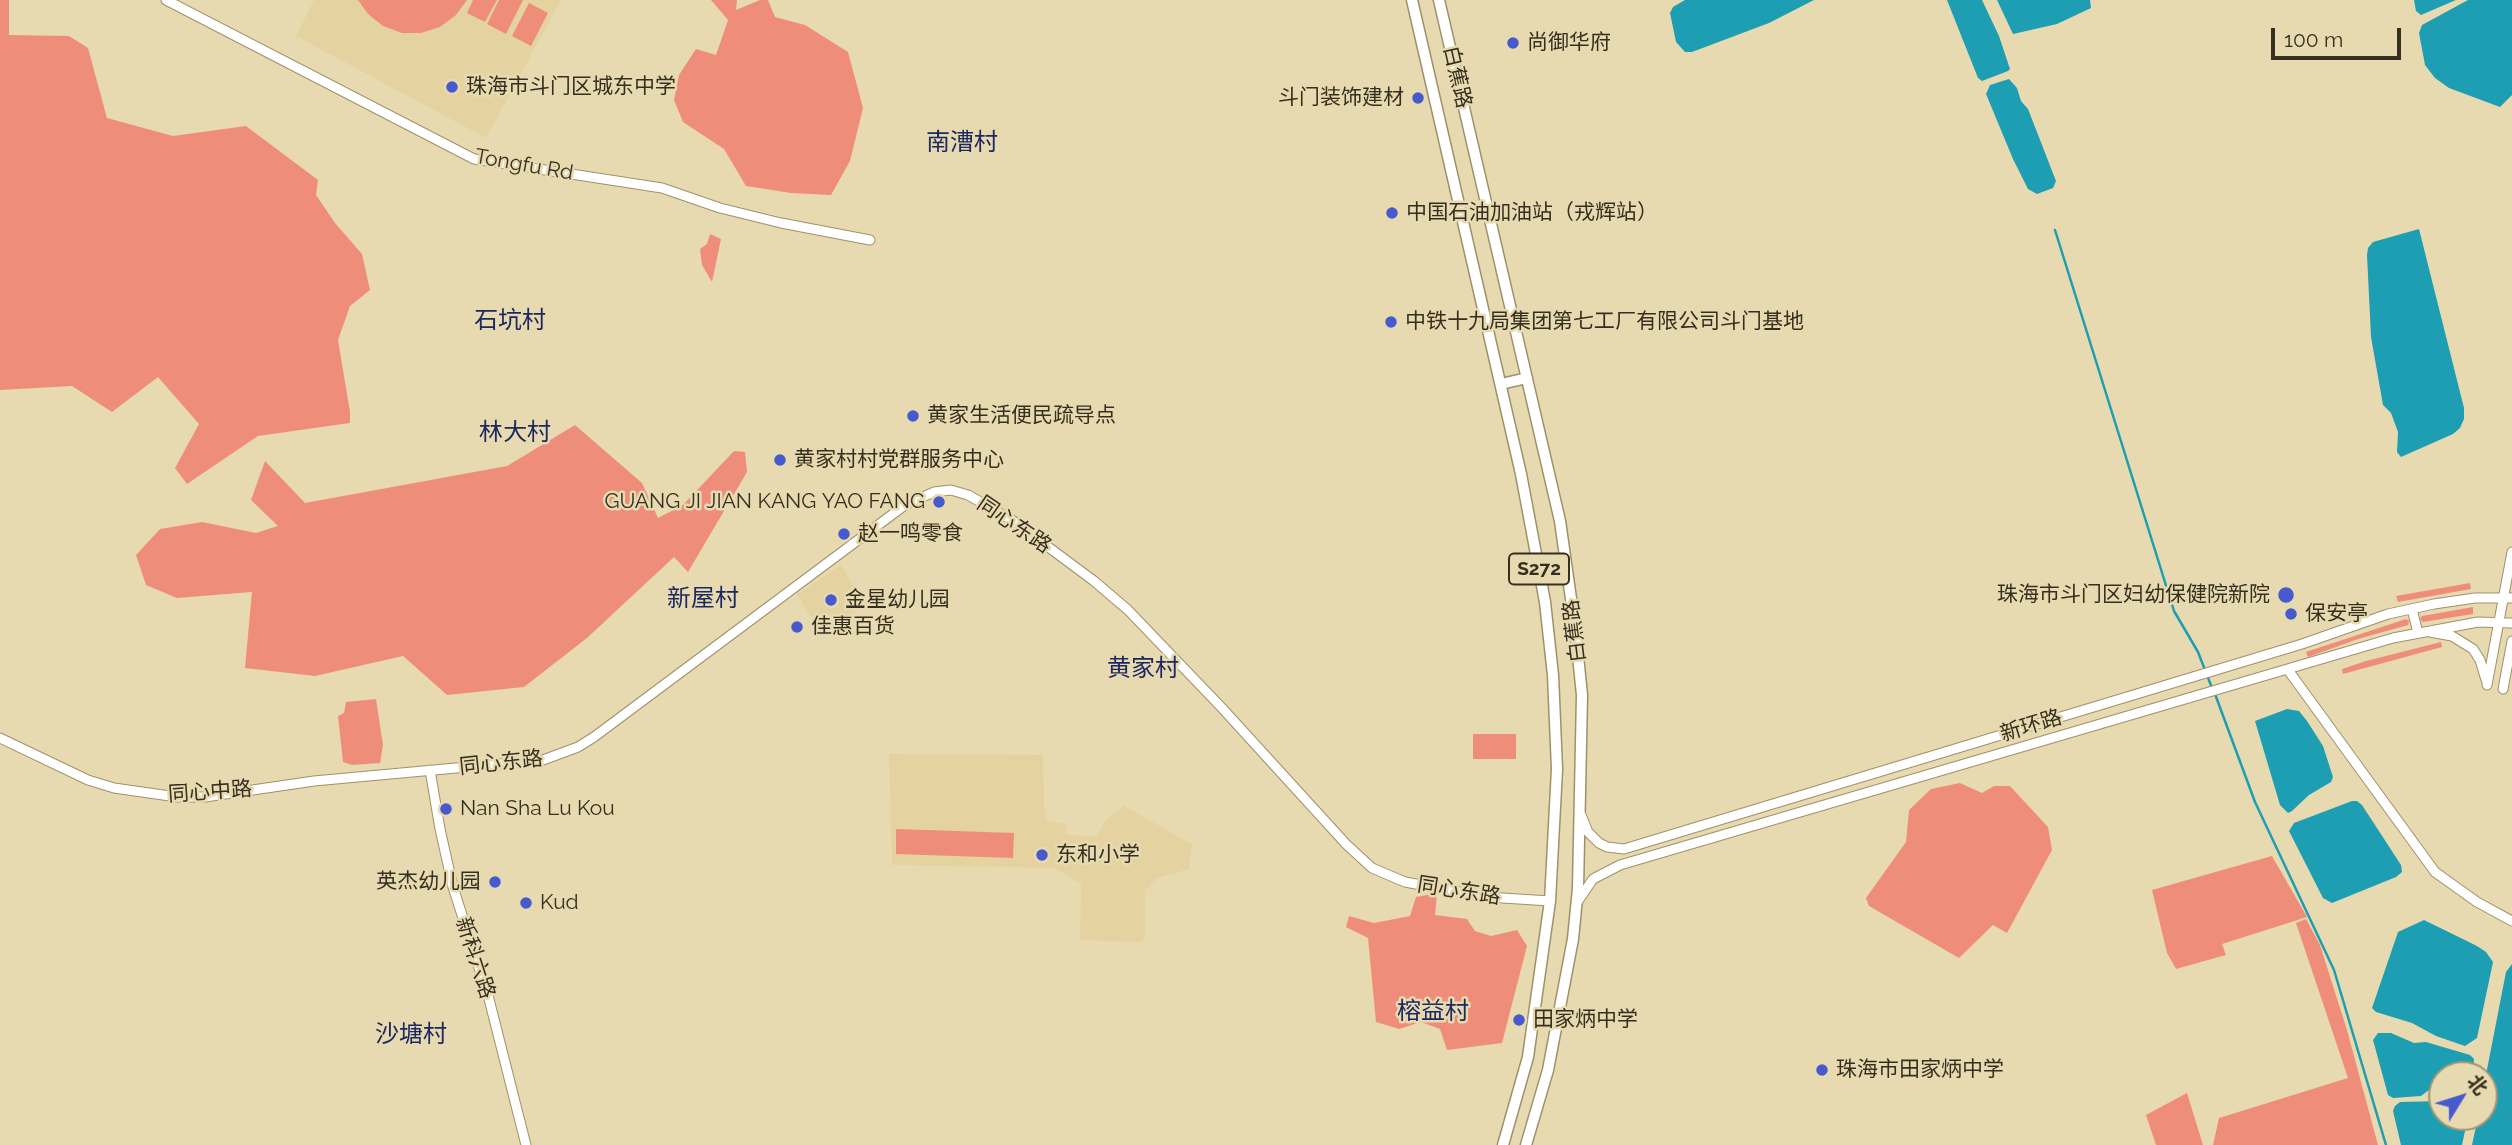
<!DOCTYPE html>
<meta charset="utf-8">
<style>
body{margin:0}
#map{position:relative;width:2512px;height:1145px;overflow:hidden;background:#e8dab0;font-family:Raleway,"Noto Sans SC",sans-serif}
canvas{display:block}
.north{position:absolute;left:2428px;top:1061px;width:70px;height:70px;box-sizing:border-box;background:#e8dab0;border:2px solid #a09676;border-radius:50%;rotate:52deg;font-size:19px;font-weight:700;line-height:28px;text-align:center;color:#352f1f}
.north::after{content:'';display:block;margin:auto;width:24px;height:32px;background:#465ace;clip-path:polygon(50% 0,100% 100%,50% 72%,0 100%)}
.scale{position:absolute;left:2271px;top:28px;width:130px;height:32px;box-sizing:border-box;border:4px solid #352f1f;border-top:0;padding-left:9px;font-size:21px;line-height:24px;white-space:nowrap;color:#352f1f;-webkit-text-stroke:5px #e8dab0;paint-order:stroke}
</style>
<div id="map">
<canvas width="2512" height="1145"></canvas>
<div class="north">北</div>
<div class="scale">100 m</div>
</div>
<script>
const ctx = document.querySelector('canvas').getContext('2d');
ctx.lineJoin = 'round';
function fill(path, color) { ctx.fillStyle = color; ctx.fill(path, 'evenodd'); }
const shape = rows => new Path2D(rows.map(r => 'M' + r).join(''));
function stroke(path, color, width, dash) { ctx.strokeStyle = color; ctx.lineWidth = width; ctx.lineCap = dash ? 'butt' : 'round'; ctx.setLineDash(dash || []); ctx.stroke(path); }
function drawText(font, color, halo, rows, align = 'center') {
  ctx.font = font + ' Raleway,"Noto Sans SC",sans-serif'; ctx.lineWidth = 5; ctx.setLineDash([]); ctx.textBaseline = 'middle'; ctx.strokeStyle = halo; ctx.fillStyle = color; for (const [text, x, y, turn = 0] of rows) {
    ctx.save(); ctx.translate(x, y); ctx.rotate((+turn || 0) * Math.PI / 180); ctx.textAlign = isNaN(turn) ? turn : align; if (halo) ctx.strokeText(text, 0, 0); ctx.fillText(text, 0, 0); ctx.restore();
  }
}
const built = shape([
 [314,0,561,0,486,138,296,36],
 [841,565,865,607,820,632,797,594],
 [889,754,1043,755,1044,805,1047,820,1066,824,1067,835,1096,836,1106,820,1124,806,1192,844,1189,869,1157,878,1145,891,1145,938,1140,942,1080,940,1081,884,1054,868,892,865]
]);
const green = shape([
 [0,0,9,0,9,35,69,36,88,48,107,118,173,136,246,126,318,180,316,195,335,223,362,254,370,290,350,306,338,340,350,412,350,423,258,436,187,484,175,468,199,424,158,377,112,412,72,386,0,390],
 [358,0,467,0,456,15,440,27,421,33,402,33,383,26,368,14],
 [473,0,497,0,485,22,467,13],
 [499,0,523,0,506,34,487,24],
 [711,0,737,0,736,10,760,0,768,0,775,17,805,25,848,52,863,108,850,161,831,195,791,193,746,186,724,149,683,122,674,100,679,75,696,49,716,55,728,20],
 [529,3,548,13,531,46,512,36],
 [710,234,721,239,712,282,702,265,700,249,707,244],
 [575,425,642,483,658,518,683,505,734,451,745,452,747,472,688,572,674,557,587,638,524,687,447,695,403,656,315,676,245,668,252,592,177,598,146,585,136,555,160,529,202,522,256,533,278,526,251,500,265,461,305,503,507,466],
 [2470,583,2471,589,2398,602,2396,596],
 [2473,607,2473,614,2423,622,2420,619,2422,616],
 [2406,619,2409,621,2408,625,2358,639,2308,657,2306,652],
 [2441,642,2442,647,2343,674,2342,669,2366,661],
 [376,699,383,745,380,763,352,765,343,762,338,716,344,713,346,702],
 [1473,734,1516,734,1516,759,1473,759],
 [1960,783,1982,793,1994,786,2010,786,2048,827,2052,850,2007,933,1993,925,1959,958,1869,906,1866,898,1906,842,1909,810,1931,789],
 [896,829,1014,833,1013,858,896,854],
 [2272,856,2307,917,2222,944,2226,955,2176,969,2167,953,2152,890],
 [1437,893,1435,915,1467,919,1475,931,1491,936,1517,930,1527,946,1502,1043,1447,1050,1440,1029,1421,1022,1399,1029,1376,1022,1368,938,1346,927,1349,916,1374,923,1410,916,1416,897],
 [2306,919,2320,945,2347,1030,2378,1145,2213,1145,2219,1118,2348,1078,2296,923],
 [2187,1093,2203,1145,2156,1145,2146,1115]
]);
const water = shape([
 [1685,0,1814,0,1769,23,1692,52,1685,52,1676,42,1670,13,1673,7],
 [1947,0,1982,0,1999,36,2010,69,2008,71,1982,81,1978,78],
 [1997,0,2090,0,2091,8,2057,24,2013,34],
 [2414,0,2456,0,2421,15,2416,11],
 [2468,0,2512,0,2512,95,2500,107,2449,88,2435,78,2425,65,2419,33,2422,25],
 [2009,79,2017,88,2021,101,2028,109,2056,181,2053,188,2037,194,2028,189,2013,159,1986,94,1990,85],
 [2419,229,2464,408,2464,419,2460,428,2453,434,2401,457,2397,452,2398,432,2391,413,2383,405,2371,337,2367,255,2368,248,2373,242],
 [2287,709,2299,711,2307,721,2323,746,2333,777,2331,782,2309,795,2292,811,2288,813,2280,805,2255,721],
 [2352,801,2357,801,2362,805,2401,865,2402,872,2396,877,2332,903,2323,898,2289,831,2294,823],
 [2424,920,2477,946,2486,952,2493,962,2477,1038,2465,1046,2436,1036,2412,1023,2376,1012,2372,1008,2398,932],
 [2512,964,2512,1145,2472,1145,2478,1117,2484,1117,2484,1085,2506,972],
 [2378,1033,2391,1033,2414,1043,2426,1042,2470,1055,2474,1059,2473,1075,2442,1075,2442,1088,2433,1087,2421,1096,2393,1098,2388,1095,2373,1040],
 [2442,1101,2442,1117,2468,1117,2462,1145,2401,1145,2393,1111,2395,1106,2400,1102]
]);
const stream = shape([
 [2055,230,2174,611,2198,652,2212,688],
 [2215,694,2255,802,2334,970,2386,1145]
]);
const tertiary = shape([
 [166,0,474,159,662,188,720,208,781,223,870,240],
 [2412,609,2418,633],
 [2430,632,2452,636,2473,649,2480,660,2486,680],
 [2288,670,2435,872,2477,902,2512,921],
 [2487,685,2512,552],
 [2503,689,2512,641],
 [0,738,88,780,114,788,177,797,205,797,314,781,543,760,578,747,594,737,905,505,934,492,951,490,968,495,1012,520,1094,581,1128,610,1222,708,1346,844,1372,868,1405,882,1487,897,1550,901],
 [430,770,440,829,453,887,489,999,526,1145],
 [1581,815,1588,832,1599,843,1607,847,1624,849,2302,644,2388,614,2434,604,2475,598,2512,598],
 [1578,901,1593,879,1620,865,2393,638,2478,622,2512,623]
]);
const primary = shape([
 [1412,0,1521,474,1545,602,1553,675,1557,769,1550,901,1528,1057,1503,1145],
 [1439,0,1560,521,1575,627,1582,695,1578,888,1573,939,1548,1070,1526,1145],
 [1501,384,1527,378]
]);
const markers = [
 [1513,43,7,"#465ace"],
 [452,87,7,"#465ace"],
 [1418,98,7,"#465ace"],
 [1392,213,7,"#465ace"],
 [1391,322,7,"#465ace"],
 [913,416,7,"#465ace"],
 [780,460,7,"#465ace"],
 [939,502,7,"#465ace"],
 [844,534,7,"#465ace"],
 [2286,595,9,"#465ace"],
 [831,600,7,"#465ace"],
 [2291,614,7,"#465ace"],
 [797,627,7,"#465ace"],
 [446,809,7,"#465ace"],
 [1042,855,7,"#465ace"],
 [495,882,7,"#465ace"],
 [526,903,7,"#465ace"],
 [1519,1020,7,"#465ace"],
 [1822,1070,7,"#465ace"]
];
const shields = [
 [1539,569,60]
];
const shieldNames = [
 ["S272",1539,569]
];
const poiNames = [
 ["尚御华府",1527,43],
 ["珠海市斗门区城东中学",466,87],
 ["斗门装饰建材",1404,98,"right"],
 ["中国石油加油站（戎辉站）",1406,213],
 ["中铁十九局集团第七工厂有限公司斗门基地",1405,322],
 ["黄家生活便民疏导点",927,416],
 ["黄家村村党群服务中心",794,460],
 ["GUANG JI JIAN KANG YAO FANG",925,502,"right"],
 ["赵一鸣零食",858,534],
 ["珠海市斗门区妇幼保健院新院",2270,595,"right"],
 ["金星幼儿园",845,600],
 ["保安亭",2305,614],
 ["佳惠百货",811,627],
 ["Nan Sha Lu Kou",460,809],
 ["东和小学",1056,855],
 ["英杰幼儿园",481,882,"right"],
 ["Kud",540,903],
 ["田家炳中学",1533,1020],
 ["珠海市田家炳中学",1836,1070]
];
const streetNames = [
 ["白蕉路",1457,77,77],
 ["Tongfu Rd",524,165,10],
 ["同心东路",1014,525,34],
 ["白蕉路",1575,631,-97],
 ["新环路",2031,726,-17],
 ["同心东路",501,763,-6],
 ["同心中路",210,792,-4],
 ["同心东路",1459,891,9],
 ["新科六路",475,958,72]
];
const quarterNames = [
 ["南漕村",962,143],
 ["石坑村",510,321],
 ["林大村",515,433],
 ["新屋村",703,599],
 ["黄家村",1143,669],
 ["榕益村",1433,1012],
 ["沙塘村",411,1035]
];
fill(built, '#e4d3a1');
fill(green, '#ef8d7b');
fill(water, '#1d9eb2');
stroke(stream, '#1d9eb2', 2.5);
stroke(tertiary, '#9e9169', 11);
stroke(primary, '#9e9169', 13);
stroke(tertiary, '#fff', 9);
stroke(primary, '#fff', 10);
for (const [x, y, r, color] of markers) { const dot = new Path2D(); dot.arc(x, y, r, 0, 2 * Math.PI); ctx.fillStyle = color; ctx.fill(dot); stroke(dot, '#e8dab0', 2.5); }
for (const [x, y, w] of shields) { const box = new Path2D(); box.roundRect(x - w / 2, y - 15.5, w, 31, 5); ctx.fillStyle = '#e8dab0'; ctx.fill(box); stroke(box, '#352f1f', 2); }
drawText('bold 19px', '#352f1f', null, shieldNames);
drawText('21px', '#352f1f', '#e8dab0', poiNames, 'left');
drawText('21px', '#352f1f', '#e8dab0', streetNames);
drawText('24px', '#1d2860', '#e8dab0', quarterNames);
</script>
